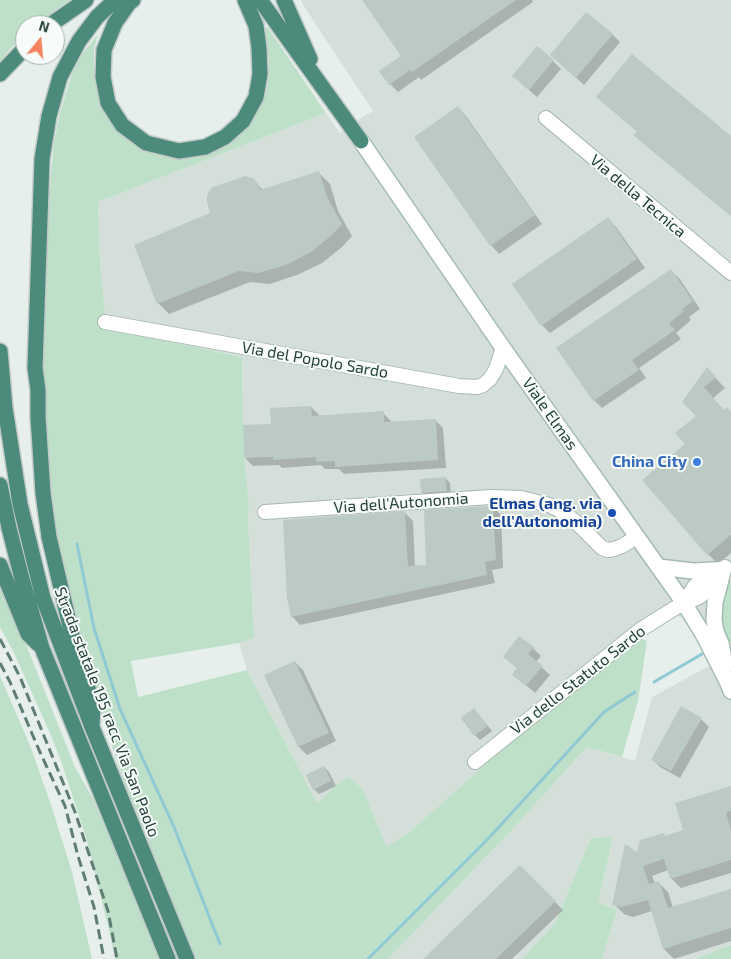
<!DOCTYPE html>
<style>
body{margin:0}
#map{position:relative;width:731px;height:959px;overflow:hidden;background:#e6efeb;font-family:"Exo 2",sans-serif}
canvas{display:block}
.north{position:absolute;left:15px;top:15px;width:50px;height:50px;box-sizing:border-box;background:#f7fbf9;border:1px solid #a3b1ad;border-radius:50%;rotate:17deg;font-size:14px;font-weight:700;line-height:20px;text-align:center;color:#24423a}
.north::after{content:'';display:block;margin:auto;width:18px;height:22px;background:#f4845f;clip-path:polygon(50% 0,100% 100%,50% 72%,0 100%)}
</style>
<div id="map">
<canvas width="731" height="959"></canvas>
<div class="north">N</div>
</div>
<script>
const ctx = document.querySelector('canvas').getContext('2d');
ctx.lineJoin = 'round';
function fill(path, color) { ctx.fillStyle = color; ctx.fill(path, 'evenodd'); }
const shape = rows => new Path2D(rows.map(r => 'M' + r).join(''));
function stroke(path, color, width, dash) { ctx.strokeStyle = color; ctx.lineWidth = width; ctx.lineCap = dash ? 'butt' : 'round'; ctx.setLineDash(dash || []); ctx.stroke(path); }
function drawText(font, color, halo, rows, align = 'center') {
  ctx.font = font + ' "Exo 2",sans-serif'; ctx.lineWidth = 4; ctx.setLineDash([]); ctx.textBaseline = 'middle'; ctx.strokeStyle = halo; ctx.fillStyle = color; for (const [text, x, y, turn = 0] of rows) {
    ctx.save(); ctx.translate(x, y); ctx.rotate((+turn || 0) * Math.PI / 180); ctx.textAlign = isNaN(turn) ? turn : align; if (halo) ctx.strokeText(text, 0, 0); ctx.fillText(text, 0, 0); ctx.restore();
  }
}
const built = shape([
 [301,0,731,0,731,582,727,587,722,625,731,643,731,945,695,959,602,959,617,910,598,902,613,837,591,838,555,923,522,959,388,959,511,831,587,747,635,761,652,697,711,665,692,631,682,617,676,616,640,638,551,711,539,717,406,835,387,847,362,788,347,776,317,803,247,670,239,643,254,638,248,518,249,504,244,458,243,425,242,357,104,328,105,313,100,263,98,202,326,113,340,133,358,120,373,111,303,5]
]);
const green = shape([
 [0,0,70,0,54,11,37,25,25,25,25,35,11,48,0,61],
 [264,27,268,28,326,113,98,202,100,263,105,313,104,328,242,357,243,425,244,458,249,504,248,518,254,638,239,643,131,661,138,697,247,670,317,803,347,776,362,788,387,847,406,835,539,717,551,711,640,638,647,641,638,701,622,757,587,747,511,831,388,959,115,959,109,930,86,837,61,761,50,733,14,653,0,627,0,579,75,767,93,799,119,859,149,845,131,803,88,673,55,535,47,480,43,389,48,222,51,174,54,142,60,112,73,71,83,53,98,34,94,49,94,78,103,107,170,154,246,127,257,113,267,88,269,74,269,60],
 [731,582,731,643,722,625,721,607,727,587],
 [0,676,31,748,51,805,72,872,86,932,92,959,0,959],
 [613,837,598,902,617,910,602,959,522,959,555,923,591,838],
 [731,945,731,959,695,959]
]);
const shadow = shape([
 [363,0,532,0,533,2,421,80,419,77,398,92,390,84,402,56],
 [612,34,620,42,584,85,551,55],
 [553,61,561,69,537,97,522,84],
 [597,97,731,138,731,216,643,143,638,132],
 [458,108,466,116,542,224,499,254,491,245,416,137],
 [319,173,330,184,338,211,352,236,342,247,322,263,297,275,270,284,250,282,169,314,158,303,211,214,252,179,263,190],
 [608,219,616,227,645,268,550,333,542,325],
 [671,271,679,278,700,309,689,317,691,320,676,333,681,339,639,368,646,378,602,408,594,400,558,348],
 [707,369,725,388,713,398,724,411,731,413,731,553,718,564,708,554,644,480,687,444,697,416],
 [311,407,319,415,319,417,383,413,391,421,391,423,435,420,443,428,446,468,344,474,339,469,325,469,321,465,282,468,279,465,253,466,245,458,272,425],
 [445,478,450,483,451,496,427,498,422,492],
 [493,507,501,515,503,568,492,570,495,583,300,625,292,616,405,513,413,521,415,567,428,567],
 [533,648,541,656,536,662,550,675,535,693,514,675,518,669,505,657],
 [295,662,303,670,336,741,307,755,299,747,265,676],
 [474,709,492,731,480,740,475,735],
 [701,719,709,727,680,778,660,767,652,759],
 [324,767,329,772,336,786,319,794,314,789],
 [731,787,731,873,681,888,671,878,668,870,652,876,655,883,658,882,668,892,673,908,731,890,731,941,674,959,664,949,652,911,633,917,624,914,614,904,638,854,664,834,666,837,685,831],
 [520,866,563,910,512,959,425,959]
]);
const stream = shape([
 [77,544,94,628,120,709,174,827,220,944],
 [654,682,702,654],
 [368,959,487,840,604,712,635,692]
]);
const building = shape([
 [362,0,516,0,412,72,410,70,389,85,379,71,401,56],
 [586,12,613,34,576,78,550,55],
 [537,46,554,60,529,90,512,76],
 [632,54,731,136,731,216,633,135,637,131,596,97],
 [458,106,535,215,490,246,414,137],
 [319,171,328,199,342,224,331,236,311,252,286,265,258,273,239,271,157,304,134,245,210,213,207,202,207,196,211,188,245,176,253,178,258,183,260,190],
 [608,217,637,259,541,326,512,284],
 [671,269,693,301,682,309,684,311,669,324,675,330,632,360,639,370,593,401,556,348],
 [707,367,716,377,704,387,724,410,727,407,731,412,731,535,707,555,642,480,685,444,675,433,696,416,682,402],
 [311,406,312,416,384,411,384,422,436,419,438,460,335,467,335,461,316,462,316,457,273,460,273,457,244,458,243,425,271,424,270,408],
 [445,477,447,491,421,493,420,479],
 [493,506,496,560,485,562,487,575,291,617,287,598,283,520,405,511,408,566,426,565,424,510],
 [519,636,534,647,528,654,543,666,526,686,512,675,517,668,503,657],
 [295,661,329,733,298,747,264,675],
 [681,706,702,718,671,771,651,760],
 [474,708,488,726,474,736,461,718],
 [324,766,331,781,313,790,306,775],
 [731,786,731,811,726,813,731,830,731,860,670,879,664,859,643,866,649,884,659,881,668,908,731,889,731,928,663,949,648,900,622,907,612,905,625,844,637,852,640,840,664,833,665,836,683,830,675,803],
 [520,865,556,901,496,959,423,959]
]);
const minor = shape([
 [546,118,731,273],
 [105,322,459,386,477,387,483,385,490,379,496,369,503,348],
 [265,512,491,497,521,498,549,505,561,511,576,522,602,548,608,550,614,549,622,546,637,537],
 [684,603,694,587,713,570,718,569],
 [475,762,640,630,675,608,699,597,721,580,725,567]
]);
const secondary = shape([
 [361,141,503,348,684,603,703,634,727,681,731,691],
 [659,567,693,571,713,570],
 [721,580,715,602,714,620,716,632,721,643,725,666]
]);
const trunk = shape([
 [133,0,129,3,115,23,104,50,103,77,108,103,122,125,146,143,179,151,205,147,225,137,243,121,256,97,260,74,259,48,256,26,245,0],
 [260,0,361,141],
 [284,0,310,59],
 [50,25,86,0],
 [0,74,25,48],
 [0,351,5,408,20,504,43,598,92,727,187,959],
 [0,485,9,528,22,579,42,648,168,959],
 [0,565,28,634,38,644],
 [92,727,93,705,72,635,49,537,43,493,38,417,38,390,35,368,42,159,49,116,60,77,79,41,97,17,115,0]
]);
const rail = shape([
 [0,639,20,677,75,812,108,911,117,959],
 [0,663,10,682,39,750,65,806,78,856,94,907,104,959]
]);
const markers = [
 [697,462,5,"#3f7fe0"],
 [612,513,5,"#1a4fb4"]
];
const streetNames = [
 ["Via della Tecnica",638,196,40],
 ["Via del Popolo Sardo",315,360,10],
 ["Viale Elmas",550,414,55],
 ["Via dell'Autonomia",401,503,-4],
 ["Via dello Statuto Sardo",578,680,-38],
 ["Strada statale 195 racc Via San Paolo",107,712,69]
];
const shopNames = [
 ["China City",687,462]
];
const transitNames = [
 ["Elmas (ang. via",602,504],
 ["dell'Autonomia)",602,522]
];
fill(built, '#d4dfda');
fill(green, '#bfe0c8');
fill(shadow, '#0003');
stroke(stream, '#8ec9d4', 3);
fill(building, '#bbcac4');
stroke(minor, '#a8b8b2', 16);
stroke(secondary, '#a4bbb3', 18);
stroke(trunk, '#c2cac8', 18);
stroke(minor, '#fff', 14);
stroke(secondary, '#fff', 15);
stroke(trunk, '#4c8a7c', 15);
stroke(rail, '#5f7d75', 3, [10, 5]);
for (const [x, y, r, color] of markers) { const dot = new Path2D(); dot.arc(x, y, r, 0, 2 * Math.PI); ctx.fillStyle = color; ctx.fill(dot); stroke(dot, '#f7fbf9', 2); }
drawText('16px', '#24423a', '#f7fbf9', streetNames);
drawText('bold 16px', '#366cbe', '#f7fbf9', shopNames, 'right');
drawText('bold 16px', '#164399', '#f7fbf9', transitNames, 'right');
</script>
